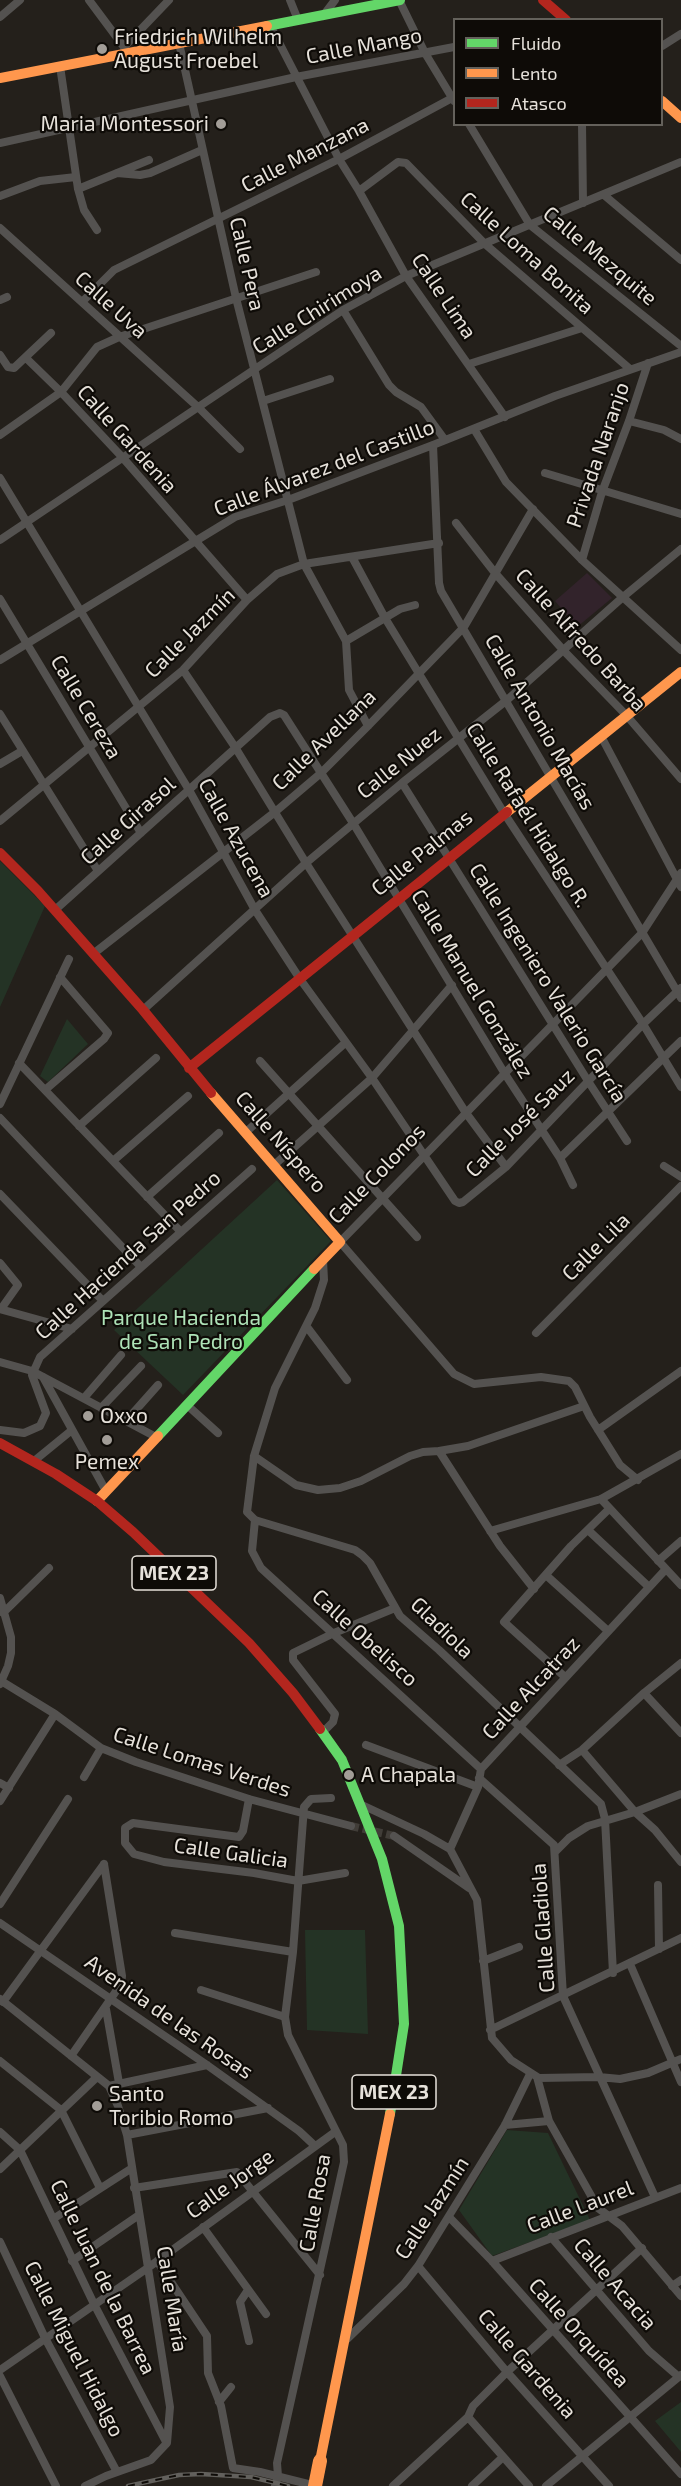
<!DOCTYPE html>
<meta charset="utf-8">
<style>
body{margin:0}
#map{position:relative;width:681px;height:2486px;overflow:hidden;background:#24201b;font-family:"Exo 2",sans-serif}
canvas{display:block}
.legend{position:absolute;left:453px;top:18px;width:210px;height:108px;box-sizing:border-box;background:#0e0b07;border:2px solid #64615b;margin:0;padding:8px 10px;list-style:none;font-size:18px;color:#e6e1da}
.legend li{display:flex;align-items:center;gap:12px;height:30px}
.legend b{width:30px;border:2px solid #64615b}
</style>
<div id="map">
<canvas width="681" height="2486"></canvas>
<ul class="legend">
<li><b style="height:8px;background:#63d668"></b>Fluido</li>
<li><b style="height:8px;background:#ff974d"></b>Lento</li>
<li><b style="height:8px;background:#b3261e"></b>Atasco</li>
</ul>
</div>
<script>
const ctx = document.querySelector('canvas').getContext('2d');
ctx.lineJoin = 'round';
function fill(path, color) { ctx.fillStyle = color; ctx.fill(path, 'evenodd'); }
const shape = rows => new Path2D(rows.map(r => 'M' + r).join(''));
function stroke(path, color, width, dash) { ctx.strokeStyle = color; ctx.lineWidth = width; ctx.lineCap = dash ? 'butt' : 'round'; ctx.setLineDash(dash || []); ctx.stroke(path); }
function drawText(font, color, halo, rows, align = 'center') {
  ctx.font = font + ' "Exo 2",sans-serif'; ctx.lineWidth = 4.5; ctx.setLineDash([]); ctx.textBaseline = 'middle'; ctx.strokeStyle = halo; ctx.fillStyle = color; for (const [text, x, y, turn = 0] of rows) {
    ctx.save(); ctx.translate(x, y); ctx.rotate((+turn || 0) * Math.PI / 180); ctx.textAlign = isNaN(turn) ? turn : align; if (halo) ctx.strokeText(text, 0, 0); ctx.fillText(text, 0, 0); ctx.restore();
  }
}
const education = shape([
 [587,573,612,598,577,627,555,601]
]);
const green = shape([
 [0,861,45,906,0,1007],
 [67,1019,88,1044,48,1082,40,1076],
 [277,1180,331,1241,183,1395,114,1330],
 [305,1930,365,1930,368,2034,307,2030],
 [507,2130,548,2133,590,2220,492,2256,459,2210],
 [681,2402,681,2452,655,2421]
]);
const streetTunnel = shape([
 [351,1826,394,1836]
]);
const street = shape([
 [89,0,124,47],
 [290,0,298,20],
 [399,0,425,53,454,101],
 [323,16,335,0],
 [0,17,20,0],
 [270,25,339,159,359,191,406,276,505,417],
 [179,43,236,298,304,564,346,641,349,690,368,726],
 [662,46,681,34],
 [125,53,124,47,169,0],
 [60,66,78,189,84,210,97,230],
 [469,124,530,225,681,346],
 [582,124,583,203],
 [0,143,296,77,454,47],
 [117,173,140,175,150,173,202,150],
 [78,189,149,160],
 [359,191,398,162,406,163,485,244,630,369],
 [604,195,681,260],
 [0,196,40,181,76,177],
 [0,228,199,408,240,449],
 [0,300,7,297],
 [82,302,114,270,339,159,454,97],
 [343,310,389,385,396,392,421,407,445,440],
 [0,355,8,367,14,368,51,333],
 [26,358,61,392,123,458,247,600],
 [469,364,582,328],
 [263,401,330,379],
 [629,421,664,430,681,439],
 [474,429,506,482,582,560,681,650],
 [0,435,61,392,97,347,119,337,316,272],
 [433,445,439,583,441,591,681,998],
 [545,473,681,514],
 [0,478,189,790,255,910,300,979,372,1078,455,1201,459,1203,463,1202,506,1167,643,1024,681,988],
 [456,523,495,573,564,651,627,716,681,779],
 [0,540,343,310,406,276,681,162],
 [352,557,385,618,504,813,643,1024,681,1087],
 [582,560,602,492,629,421,648,363],
 [0,599,141,833],
 [346,641,400,609,415,605],
 [0,660,235,517,288,500,433,445,555,396,681,352],
 [183,670,235,747,306,863,466,1113,506,1167],
 [0,714,98,871],
 [602,738,681,887],
 [0,764,22,751],
 [402,783,588,1081,627,1141],
 [0,821,183,670,247,600,277,574,304,564,439,543],
 [55,910,270,717,280,713,284,715,353,823,505,1074,560,1158,573,1185],
 [93,954,275,812,321,773,368,726,464,627,533,509],
 [143,1010,306,863,402,783,507,700,623,597,681,549],
 [260,1061,417,1237],
 [19,1063,181,1232],
 [45,1090,104,1039,108,1033,60,977],
 [0,1104,69,959],
 [0,1118,141,1267],
 [79,1126,156,1058],
 [246,1132,345,1043],
 [560,1158,681,1041],
 [113,1161,188,1096],
 [273,1166,372,1078,452,985],
 [664,1166,681,1177],
 [0,1194,103,1301],
 [147,1197,219,1133],
 [323,1260,324,1280,315,1308,275,1388,254,1456,247,1512,255,1520,355,1550,362,1555,370,1563,400,1616,439,1650,601,1804,605,1819,613,1973],
 [0,1263,18,1285,1,1309],
 [0,1309,72,1329],
 [307,1327,347,1380],
 [536,1333,681,1186],
 [0,1362,32,1371,156,1437],
 [43,1377,106,1491],
 [84,1398,121,1355],
 [187,1405,218,1433],
 [101,1408,141,1366],
 [126,1421,158,1385],
 [0,1430,24,1433,40,1426,46,1413,32,1375,40,1357,252,1169],
 [598,1430,681,1371],
 [439,1451,468,1446,584,1406],
 [254,1456,296,1485,318,1490,340,1488,361,1481,410,1456,423,1452,439,1451,500,1546,534,1589],
 [34,1461,72,1430],
 [638,1480,620,1465,590,1417,575,1387,569,1381,541,1377,474,1384,454,1374,340,1242,642,933,681,873],
 [601,1499,681,1585],
 [255,1520,252,1551,261,1568,481,1769],
 [588,1530,649,1587],
 [490,1531,601,1499,681,1454],
 [658,1561,681,1541],
 [547,1576,608,1631],
 [0,1598,11,1637,11,1653,8,1666,0,1684],
 [3,1613,49,1568],
 [565,1677,504,1622,571,1546,609,1509],
 [1,1681,55,1714,101,1748,136,1762,249,1799,351,1826],
 [644,1693,681,1733],
 [323,1732,333,1722,335,1714,293,1660,293,1653,334,1633,395,1608],
 [366,1745,478,1787],
 [582,1750,635,1812,655,1830,681,1862],
 [559,1765,582,1750,644,1693,681,1663],
 [84,1777,101,1748],
 [479,1778,554,1845,563,1996,655,2197],
 [0,1783,9,1788],
 [249,1799,243,1831,239,1837,133,1823,125,1828,125,1843,134,1854,164,1862,254,1873,298,1881,345,1873],
 [0,1801,55,1714],
 [362,1805,424,1834,450,1849,477,1900,492,2038,511,2060,539,2078,599,2077,620,2079,648,2073,681,2059],
 [394,1836,469,1888],
 [450,1849,478,1787,481,1769,666,1569],
 [555,1852,569,1838,588,1826,635,1812,681,1794],
 [658,1885,659,1949],
 [0,1904,68,1799],
 [0,1923,207,2065,299,2131,314,2145],
 [175,1933,293,1952],
 [483,1961,519,1947],
 [630,1964,681,2082],
 [201,1990,285,2017],
 [0,1999,109,2086,118,2106,127,2135,170,2407,167,2443,151,2460,106,2476,85,2486],
 [3,2002,104,1864],
 [106,2009,119,2083],
 [490,2030,681,1938],
 [71,2056,121,1984,122,1976,104,1864],
 [0,2061,61,2110,100,2188],
 [537,2077,549,2121,598,2208,622,2226,681,2296],
 [109,2086,207,2065],
 [505,2125,549,2121],
 [0,2132,20,2150,94,2304,166,2442],
 [127,2135,268,2108],
 [0,2169,97,2077],
 [134,2188,237,2172,320,2275],
 [449,2217,492,2261,681,2474],
 [53,2219,132,2168],
 [203,2227,266,2314],
 [551,2237,649,2351,679,2377],
 [0,2242,45,2338,117,2472],
 [72,2261,139,2215],
 [157,2261,207,2336,208,2373,221,2406,233,2468,260,2472,316,2486],
 [492,2261,681,2188],
 [418,2266,507,2372,609,2486],
 [672,2286,681,2280],
 [248,2290,240,2302,249,2341],
 [347,2339,404,2284,418,2266,505,2125,530,2074],
 [0,2370,149,2267,335,2132],
 [0,2376,56,2486],
 [219,2402,231,2387],
 [468,2417,529,2486],
 [275,2486,278,2476,277,2463,344,2162,343,2145,288,2035,285,2017,293,1952,304,1807,311,1799,331,1798],
 [393,2486,468,2417,473,2406,507,2372,642,2248],
 [472,2486,503,2457],
 [546,2486,681,2375]
]);
const fast = shape([
 [267,26,400,0],
 [158,1436,314,1269],
 [320,1729,342,1760,382,1859,399,1926,404,2024,390,2114]
]);
const slow = shape([
 [0,78,267,26],
 [662,101,681,118],
 [507,812,681,672],
 [211,1093,340,1242,314,1269],
 [97,1501,158,1436],
 [320,2461,390,2114]
]);
const jam = shape([
 [543,0,566,20],
 [0,853,38,891,143,1010,211,1093],
 [189,1068,507,812],
 [0,1443,56,1474,97,1501,133,1532,249,1643,293,1693,320,1729]
]);
const rail = shape([
 [128,2486,179,2475,201,2474,251,2477,288,2486]
]);
const slowBridge = shape([
 [315,2486,320,2461]
]);
const markers = [
 [102,49,6,"#a29d97"],
 [221,124,6,"#a29d97"],
 [88,1416,6,"#a29d97"],
 [107,1440,6,"#a29d97"],
 [349,1775,6,"#a29d97"],
 [97,2106,6,"#a29d97"]
];
const shields = [
 [174,1573,84],
 [394,2092,84]
];
const shieldNames = [
 ["MEX 23",174,1573],
 ["MEX 23",394,2092]
];
const poiNames = [
 ["Friedrich Wilhelm",114,37],
 ["August Froebel",114,61],
 ["Maria Montessori",209,124,"right"],
 ["Oxxo",100,1416],
 ["Pemex",107,1462,"center"],
 ["A Chapala",361,1775],
 ["Santo",109,2094],
 ["Toribio Romo",109,2118]
];
const streetNames = [
 ["Calle Mango",364,46,-11],
 ["Calle Manzana",305,155,-27],
 ["Calle Loma Bonita",527,253,42],
 ["Calle Mezquite",600,256,40],
 ["Calle Pera",247,264,77],
 ["Calle Lima",444,296,56],
 ["Calle Uva",111,305,42],
 ["Calle Chirimoya",317,310,-32],
 ["Calle Gardenia",127,439,48],
 ["Privada Naranjo",598,455,-71],
 ["Calle Álvarez del Castillo",324,468,-21],
 ["Calle Jazmín",190,633,-45],
 ["Calle Alfredo Barba",581,640,48],
 ["Calle Cereza",86,707,59],
 ["Calle Antonio Macías",540,722,60],
 ["Calle Avellana",324,740,-44],
 ["Calle Nuez",399,763,-39],
 ["Calle Rafaél Hidalgo R.",528,815,58],
 ["Calle Girasol",128,821,-42],
 ["Calle Azucena",236,838,61],
 ["Calle Palmas",422,853,-39],
 ["Calle Ingeniero Valerio García",548,983,58],
 ["Calle Manuel González",472,984,59],
 ["Calle José Sauz",520,1123,-45],
 ["Calle Níspero",281,1142,49],
 ["Calle Colonos",377,1174,-46],
 ["Calle Lila",596,1247,-45],
 ["Calle Hacienda San Pedro",128,1255,-42],
 ["Gladiola",442,1628,44],
 ["Calle Obelisco",365,1638,42],
 ["Calle Alcatraz",531,1688,-47],
 ["Calle Lomas Verdes",202,1762,18],
 ["Calle Galicia",231,1853,8],
 ["Calle Gladiola",543,1928,-94],
 ["Avenida de las Rosas",169,2017,35],
 ["Calle Jorge",230,2184,-36],
 ["Calle Rosa",315,2203,-80],
 ["Calle Laurel",580,2207,-21],
 ["Calle Jazmín",432,2208,-57],
 ["Calle Juan de la Barrea",103,2277,64],
 ["Calle Acacia",615,2284,49],
 ["Calle María",172,2299,81],
 ["Calle Orquídea",579,2333,48],
 ["Calle Miguel Hidalgo",74,2349,63],
 ["Calle Gardenia",527,2364,49]
];
const parkNames = [
 ["Parque Hacienda",181,1318],
 ["de San Pedro",181,1342]
];
fill(education, '#32232b');
fill(green, '#243325');
stroke(streetTunnel, '#413d38', 8, [8, 4]);
stroke(street, '#545250', 8);
stroke(fast, '#63d668', 10);
stroke(slow, '#ff974d', 10);
stroke(jam, '#b3261e', 10);
stroke(rail, '#62605c', 4.5);
stroke(rail, '#0e0b07', 2, [7]);
stroke(slowBridge, '#ff974d', 14);
for (const [x, y, r, color] of markers) { const dot = new Path2D(); dot.arc(x, y, r, 0, 2 * Math.PI); ctx.fillStyle = color; ctx.fill(dot); stroke(dot, '#0e0b07', 2); }
for (const [x, y, w] of shields) { const box = new Path2D(); box.roundRect(x - w / 2, y - 17, w, 34, 4.5); ctx.fillStyle = '#0e0b07'; ctx.fill(box); stroke(box, '#e6e1da', 1.5); }
drawText('bold 20px', '#e6e1da', null, shieldNames);
drawText('21px', '#e6e1da', '#0e0b07', poiNames, 'left');
drawText('21px', '#e6e1da', '#0e0b07', streetNames);
drawText('21px', '#aee2b7', '#0e0b07', parkNames);
</script>
